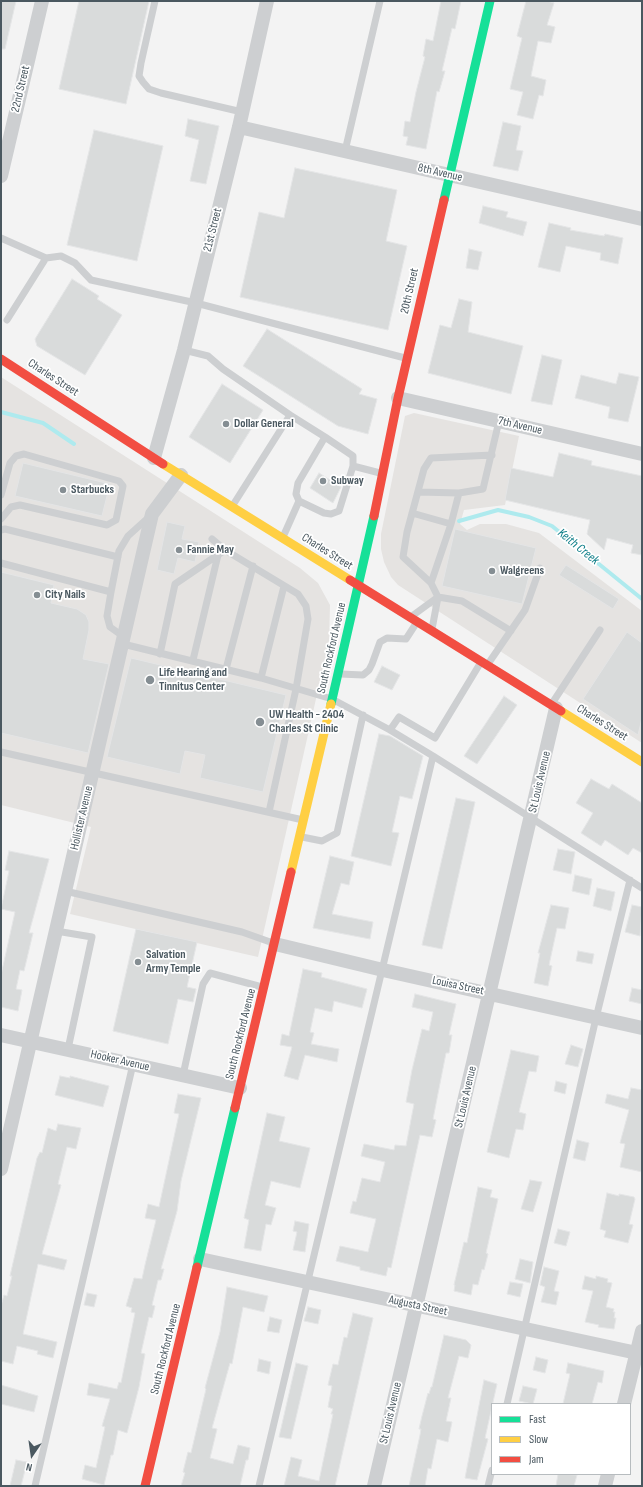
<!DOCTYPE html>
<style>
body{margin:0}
#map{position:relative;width:643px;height:1487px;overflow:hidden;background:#f3f3f3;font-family:"Sofia Sans Condensed",sans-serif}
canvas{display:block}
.frame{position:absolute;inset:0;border:2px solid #4a5860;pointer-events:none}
.legend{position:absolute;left:491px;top:1403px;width:140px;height:72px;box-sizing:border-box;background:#fff;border:1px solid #b7bcbf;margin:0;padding:5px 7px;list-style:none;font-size:12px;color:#4a5860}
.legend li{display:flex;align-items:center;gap:8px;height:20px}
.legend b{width:20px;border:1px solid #b7bcbf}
.north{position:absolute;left:12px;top:1435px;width:40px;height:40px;-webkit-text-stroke:3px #fff;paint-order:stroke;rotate:193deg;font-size:11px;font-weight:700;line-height:16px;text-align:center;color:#4a5860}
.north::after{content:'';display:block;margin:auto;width:14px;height:18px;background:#4a5860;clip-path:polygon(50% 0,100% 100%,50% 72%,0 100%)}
</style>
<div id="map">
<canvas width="643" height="1487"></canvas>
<div class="frame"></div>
<ul class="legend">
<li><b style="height:5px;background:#16e098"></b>Fast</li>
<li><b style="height:5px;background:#ffcf43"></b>Slow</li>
<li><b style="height:5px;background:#f24e42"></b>Jam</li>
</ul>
<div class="north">N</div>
</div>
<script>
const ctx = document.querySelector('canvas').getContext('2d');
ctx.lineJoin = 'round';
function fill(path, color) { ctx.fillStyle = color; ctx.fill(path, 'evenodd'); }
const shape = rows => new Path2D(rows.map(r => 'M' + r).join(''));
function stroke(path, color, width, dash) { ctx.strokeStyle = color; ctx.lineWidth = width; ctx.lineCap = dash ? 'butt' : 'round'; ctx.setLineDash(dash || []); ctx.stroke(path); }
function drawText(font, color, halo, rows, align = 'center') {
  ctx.font = font + ' "Sofia Sans Condensed",sans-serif'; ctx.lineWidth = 3.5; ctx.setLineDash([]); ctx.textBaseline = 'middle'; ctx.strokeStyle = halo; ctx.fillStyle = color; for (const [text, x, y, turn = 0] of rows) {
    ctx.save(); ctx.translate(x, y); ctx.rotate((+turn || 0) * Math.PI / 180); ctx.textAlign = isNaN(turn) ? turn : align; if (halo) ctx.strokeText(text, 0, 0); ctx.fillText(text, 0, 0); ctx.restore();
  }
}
const commercial = shape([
 [1,377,300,568,318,583,330,605,329,641,258,957,70,914,91,827,1,805],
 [414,413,519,436,505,505,464,510,460,524,467,530,480,524,506,524,539,533,642,611,642,743,398,585,391,577,384,562,381,549,381,534,405,416]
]);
const stream = shape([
 [1,412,43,423,74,444],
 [459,521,498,510,529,517,552,526,642,599]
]);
const building = shape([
 [1,1,16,1,5,49,1,49,1,1],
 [79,1,149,1,126,104,59,89,79,1],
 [441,1,461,1,455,29,452,28,442,71,445,71,439,92,437,91,426,149,406,145,408,137,403,136,405,121,410,122,416,92,425,57,423,56,426,39,433,41,441,1],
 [526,1,547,1,554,3,547,25,555,27,551,43,538,41,531,76,546,80,543,96,539,95,533,119,517,115,523,92,510,89,522,38,517,36,526,1],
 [188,119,219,126,206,184,190,181,199,140,185,136,188,119],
 [503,122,521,126,516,150,523,151,518,171,493,166,503,122],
 [94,130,163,146,137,261,67,245,94,130],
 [295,168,397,190,386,241,407,246,388,330,240,297,259,212,284,218,295,168],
 [483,206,508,212,506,217,527,222,523,236,479,223,483,206],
 [549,223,571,228,570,230,604,236,605,234,623,238,618,264,600,260,601,253,566,246,560,272,538,267,549,223],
 [469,249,482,252,478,270,466,268,469,249],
 [72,279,99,296,97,299,122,315,85,375,37,346,35,339,72,279],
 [459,299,472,302,468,332,523,346,511,394,428,373,440,325,451,328,459,299],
 [267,329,362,389,359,394,377,399,368,434,338,426,243,366,267,329],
 [542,355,562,360,552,405,531,401,542,355],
 [619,373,639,377,628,422,608,418,610,407,575,398,581,375,616,384,619,373],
 [222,384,263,410,230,463,189,437,222,384],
 [559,453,592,461,591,465,642,476,642,555,631,553,633,545,607,538,604,550,587,534,590,520,505,500,511,468,553,477,559,453],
 [23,463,110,484,102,516,15,496,23,463],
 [319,473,341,487,333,503,310,488,319,473],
 [167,522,185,526,182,539,199,542,195,562,178,558,174,574,157,570,167,522],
 [455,529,536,548,522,604,442,586,455,529],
 [566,565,619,599,613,609,559,575,566,565],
 [1,572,54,585,51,603,77,609,86,615,89,622,89,630,83,659,109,664,88,753,1,733,1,572],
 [627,632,642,643,642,718,638,735,583,699,627,632],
 [131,658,286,695,263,792,200,778,205,755,185,751,180,774,107,757,131,658],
 [382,666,400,675,392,690,374,682,382,666],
 [504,696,517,705,477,764,464,756,504,696],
 [379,734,390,736,423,756,412,799,400,796,392,832,399,833,391,866,351,856,379,734],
 [591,779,609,789,612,784,642,803,642,853,633,848,628,855,605,840,601,846,581,833,593,813,576,803,591,779],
 [456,798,475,802,442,949,422,945,456,798],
 [558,849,575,852,571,874,553,870,558,849],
 [9,851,49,859,29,933,33,933,24,971,20,970,16,989,22,990,18,1011,1,1007,1,975,15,912,1,909,9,871,5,870,9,851],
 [330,856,354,862,349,885,341,883,332,914,373,922,370,939,313,928,330,856],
 [575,875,592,879,589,895,572,891,575,875],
 [597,888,615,892,611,911,593,906,597,888],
 [551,905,569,908,565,929,557,928,549,965,552,966,548,986,534,983,540,953,538,953,551,905],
 [632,905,642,907,640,936,625,932,632,905],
 [136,929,197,942,187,987,196,989,193,1002,178,999,168,1044,113,1031,136,929],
 [578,951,594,954,592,964,576,961,578,951],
 [303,969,322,973,321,977,367,989,362,1008,334,1001,332,1012,315,1008,310,1032,314,1033,311,1044,339,1049,337,1062,305,1055,298,1080,284,1076,292,1047,280,1045,282,1034,289,1036,303,969],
 [632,988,642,990,642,1004,629,1001,632,988],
 [415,994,456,1004,449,1035,452,1035,449,1053,446,1053,433,1119,436,1120,432,1137,420,1135,391,1268,388,1267,386,1276,360,1270,360,1267,336,1261,340,1246,368,1252,376,1219,350,1213,353,1201,356,1202,362,1178,380,1182,385,1162,361,1156,364,1144,394,1150,395,1145,406,1146,414,1104,406,1102,412,1070,422,1029,429,1031,433,1012,412,1007,415,994],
 [571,1045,583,1049,578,1067,565,1064,571,1045],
 [511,1050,539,1056,536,1072,529,1071,519,1112,526,1114,523,1130,516,1129,509,1158,487,1152,511,1050],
 [60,1076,70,1078,70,1076,109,1086,103,1107,55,1095,60,1076],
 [556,1081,567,1084,565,1094,554,1091,556,1081],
 [631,1088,642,1090,642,1172,620,1167,625,1144,620,1143,629,1110,605,1103,607,1094,628,1099,631,1088],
 [178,1094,201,1098,181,1181,177,1211,161,1269,164,1269,161,1280,158,1280,152,1305,155,1306,152,1318,149,1317,141,1353,145,1354,139,1387,127,1433,118,1430,113,1455,111,1455,104,1485,82,1479,85,1465,96,1468,105,1427,102,1426,110,1399,87,1395,89,1383,117,1389,119,1382,121,1383,135,1313,131,1312,132,1308,126,1306,134,1278,142,1279,145,1265,156,1220,145,1218,148,1204,159,1207,179,1114,174,1113,178,1094],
 [267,1113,285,1117,279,1141,310,1148,300,1188,271,1181,265,1205,276,1208,271,1225,266,1224,261,1251,244,1248,249,1220,244,1218,267,1113],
 [58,1124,81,1128,76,1149,67,1147,58,1184,61,1185,42,1254,67,1260,64,1270,38,1264,23,1334,57,1342,53,1358,37,1354,38,1351,17,1346,13,1364,1,1361,1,1306,4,1295,7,1296,12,1276,10,1276,37,1158,40,1152,42,1153,48,1128,56,1131,58,1124],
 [577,1140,589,1143,585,1161,573,1158,577,1140],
 [530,1180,542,1182,533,1212,521,1209,530,1180],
 [478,1187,492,1190,490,1197,498,1199,486,1253,488,1254,484,1270,482,1269,478,1285,473,1284,471,1295,454,1291,455,1285,454,1285,464,1242,467,1243,478,1187],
 [607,1193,619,1196,619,1194,634,1197,635,1199,629,1224,633,1225,628,1243,604,1237,606,1231,600,1229,607,1193],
 [295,1221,309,1224,305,1252,293,1250,297,1232,293,1231,295,1221],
 [558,1229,570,1232,566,1246,554,1243,558,1229],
 [520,1259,533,1262,530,1283,515,1279,520,1259],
 [544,1267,559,1271,554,1291,559,1292,556,1305,541,1302,545,1287,540,1285,544,1267],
 [585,1276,596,1279,596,1276,608,1279,607,1282,612,1283,606,1307,614,1309,613,1312,615,1312,614,1318,616,1318,614,1329,598,1327,599,1325,585,1322,593,1291,582,1289,585,1276],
 [510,1282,523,1284,520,1297,507,1294,510,1282],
 [227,1287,268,1296,264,1312,243,1307,232,1364,230,1363,212,1428,217,1429,210,1458,233,1464,238,1445,250,1448,248,1460,246,1460,240,1486,181,1486,185,1473,183,1472,188,1452,191,1453,206,1389,205,1388,220,1332,227,1287],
 [87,1293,97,1295,94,1307,84,1305,87,1293],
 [308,1307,321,1310,318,1324,304,1321,308,1307],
 [353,1313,373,1318,335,1486,284,1486,291,1457,302,1460,298,1476,319,1481,333,1414,331,1414,333,1409,328,1407,332,1386,328,1385,333,1364,338,1365,344,1337,347,1338,353,1313],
 [270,1317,282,1320,279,1333,267,1331,270,1317],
 [444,1335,466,1340,471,1345,468,1358,459,1356,448,1398,451,1398,446,1421,452,1422,448,1442,437,1439,431,1469,428,1468,425,1486,409,1486,420,1435,421,1429,419,1429,422,1416,428,1393,429,1394,431,1387,432,1387,444,1335],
 [536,1357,548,1360,545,1373,533,1370,536,1357],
 [259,1359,271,1362,269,1374,257,1371,259,1359],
 [296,1363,308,1366,291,1439,279,1437,296,1363],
 [568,1363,604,1371,602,1383,598,1382,592,1404,563,1404,570,1374,566,1373,568,1363],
 [484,1380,497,1384,485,1438,488,1439,477,1480,465,1478,484,1380],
 [1,1385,38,1396,34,1412,1,1404,1,1385],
 [523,1386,537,1389,533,1404,519,1401,523,1386],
 [16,1460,27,1462,21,1486,10,1486,16,1460],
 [558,1474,577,1475,574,1486,556,1486,558,1474]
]);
const lane = shape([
 [155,1,141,63,139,76,143,82,149,89,161,93,242,112],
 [345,151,380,1],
 [1,238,46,258,61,256,75,263,91,280,196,303,405,358],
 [7,320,46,258],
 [184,350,208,356,223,369,290,415,325,437,353,456,353,466,339,511,331,514,324,513,299,501,296,494,298,483,325,437],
 [492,455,431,458,424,469,407,532,403,557,431,583,451,524,459,493,483,489,499,421],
 [353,466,380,473],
 [419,492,459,493],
 [1,495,10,463,16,456,24,454,119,481,123,486,116,520,107,525,20,505,11,507,1,519],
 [233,505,290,415],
 [412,513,451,524],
 [1,530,5,529,118,557],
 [283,537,299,501],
 [212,539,225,550],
 [1,563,111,592,107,616,110,627,124,637],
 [431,583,438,597,432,629],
 [111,592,119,551,128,536,149,517],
 [412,616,438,597,462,601,511,631],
 [123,644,261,678,332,699,390,730,433,756],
 [160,654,175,584,225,550,298,594,306,606,308,619,296,689,269,812],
 [193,660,218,555],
 [488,664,525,610,540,568],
 [226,669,253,566],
 [340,674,363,675,369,670,372,664,380,642,387,638,406,639,417,622],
 [261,678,284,586],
 [551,705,600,630],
 [390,730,399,717,435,738,481,662],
 [1,752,303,820],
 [302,837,322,841,337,833,363,715],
 [65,891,242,932,273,943],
 [56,931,92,937,68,1049],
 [183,1075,203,984,210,973,262,987],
 [507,1404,596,1018,630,880],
 [35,1486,133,1064],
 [259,1486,433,756,642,888],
 [488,1486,492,1470]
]);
const street = shape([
 [239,127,642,219],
 [1,176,42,1],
 [398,398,642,454],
 [154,458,184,350,239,127,267,1],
 [275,944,383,970,642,1028],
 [1,1035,240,1088],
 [1,1169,152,514,181,475],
 [200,1259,637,1353],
 [624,1404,642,1331],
 [374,1486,556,708],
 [605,1486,608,1474]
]);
const fast = shape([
 [444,200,490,1],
 [331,704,374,516],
 [197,1267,235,1108]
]);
const slow = shape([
 [163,464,350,580],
 [561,711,642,762],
 [291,872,331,704]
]);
const jam = shape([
 [1,359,163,464],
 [374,516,398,398,444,200],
 [350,580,561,711],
 [235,1108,291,872],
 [145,1486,197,1267]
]);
const markers = [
 [226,424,4,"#858e93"],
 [323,481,4,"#858e93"],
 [63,490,4,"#858e93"],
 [179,550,4,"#858e93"],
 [492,571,4,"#858e93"],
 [37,595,4,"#858e93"],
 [150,680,5,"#858e93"],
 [260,722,5,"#858e93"],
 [138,962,4,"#858e93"]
];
const streetNames = [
 ["22nd Street",21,89,-77],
 ["8th Avenue",440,173,13],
 ["21st Street",213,230,-76],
 ["20th Street",410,291,-77],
 ["Charles Street",53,378,33],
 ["7th Avenue",520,426,13],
 ["Charles Street",327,552,32],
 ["South Rockford Avenue",332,648,-77],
 ["Charles Street",602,723,32],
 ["St Louis Avenue",540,782,-77],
 ["Hollister Avenue",82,818,-77],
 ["Louisa Street",458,986,12],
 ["South Rockford Avenue",241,1034,-76],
 ["Hooker Avenue",120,1061,13],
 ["St Louis Avenue",466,1097,-77],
 ["Augusta Street",418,1306,12],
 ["South Rockford Avenue",166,1349,-76],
 ["St Louis Avenue",391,1413,-77]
];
const poiNames = [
 ["Dollar General",234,424],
 ["Subway",331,481],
 ["Starbucks",71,490],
 ["Fannie May",187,550],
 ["Walgreens",500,571],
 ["City Nails",45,595],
 ["Life Hearing and",159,673],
 ["Tinnitus Center",159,687],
 ["UW Health - 2404",269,715],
 ["Charles St Clinic",269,729],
 ["Salvation",146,955],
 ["Army Temple",146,969]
];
const waterNames = [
 ["Keith Creek",578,547,39]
];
fill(commercial, '#e5e3e1');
stroke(stream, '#aeeaee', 4);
fill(building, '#d9dbdb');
stroke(building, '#e4e5e6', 1);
stroke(lane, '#cdcfd1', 7);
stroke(street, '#cdcfd1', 14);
stroke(fast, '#16e098', 9);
stroke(slow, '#ffcf43', 9);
stroke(jam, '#f24e42', 9);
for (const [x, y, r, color] of markers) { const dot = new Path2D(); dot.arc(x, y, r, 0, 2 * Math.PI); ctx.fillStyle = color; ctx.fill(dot); stroke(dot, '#fff', 1.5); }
drawText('12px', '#4a5860', '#fff', streetNames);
drawText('bold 12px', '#4a5860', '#fff', poiNames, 'left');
drawText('italic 13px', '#0e7e88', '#fff', waterNames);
</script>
